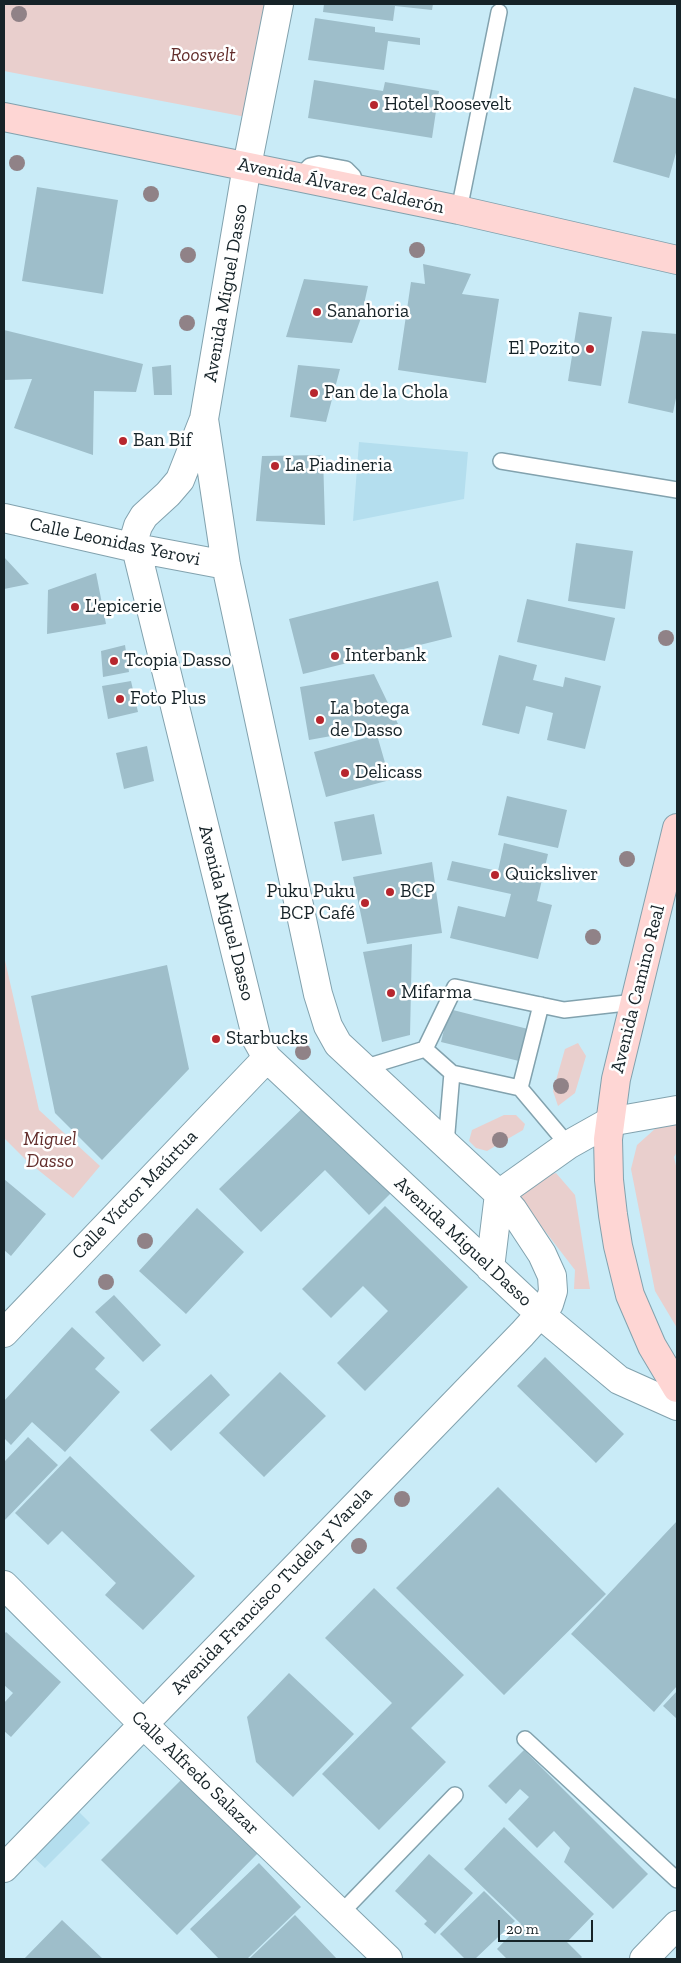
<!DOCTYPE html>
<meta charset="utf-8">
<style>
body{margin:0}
#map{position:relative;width:681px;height:1963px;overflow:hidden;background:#c9ebf7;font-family:"Zilla Slab",serif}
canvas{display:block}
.frame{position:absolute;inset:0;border:5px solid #162328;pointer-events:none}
.scale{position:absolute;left:498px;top:1920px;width:95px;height:22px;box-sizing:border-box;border:2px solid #162328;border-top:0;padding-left:6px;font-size:15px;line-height:18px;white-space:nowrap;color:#162328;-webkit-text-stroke:4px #fff;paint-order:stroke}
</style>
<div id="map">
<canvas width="681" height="1963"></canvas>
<div class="frame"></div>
<div class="scale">20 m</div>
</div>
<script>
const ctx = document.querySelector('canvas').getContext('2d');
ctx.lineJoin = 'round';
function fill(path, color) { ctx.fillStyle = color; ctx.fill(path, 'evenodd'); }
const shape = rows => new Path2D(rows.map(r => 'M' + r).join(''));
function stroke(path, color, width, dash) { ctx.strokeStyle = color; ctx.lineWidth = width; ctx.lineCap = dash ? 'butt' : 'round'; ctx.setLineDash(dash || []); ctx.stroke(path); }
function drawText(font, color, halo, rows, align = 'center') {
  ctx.font = font + ' "Zilla Slab",serif'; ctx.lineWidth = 5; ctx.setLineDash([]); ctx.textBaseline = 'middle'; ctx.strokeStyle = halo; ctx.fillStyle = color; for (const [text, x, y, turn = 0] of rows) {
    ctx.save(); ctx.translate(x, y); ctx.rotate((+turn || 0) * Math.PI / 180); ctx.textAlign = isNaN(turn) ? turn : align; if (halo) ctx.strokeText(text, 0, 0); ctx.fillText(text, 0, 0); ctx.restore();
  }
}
const built = shape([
 [359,442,468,452,464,499,353,521],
 [68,1801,90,1823,45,1868,23,1847]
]);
const green = shape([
 [4,4,268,4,246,117,4,71],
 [4,956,39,1110,100,1166,73,1198,27,1161,4,1138],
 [578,1043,586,1056,575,1093,558,1106,553,1091,565,1049],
 [504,1115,516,1115,525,1124,523,1130,487,1151,476,1148,469,1141,472,1130],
 [677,1124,677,1152,674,1157,677,1170,677,1328,655,1291,631,1169,637,1145,656,1128],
 [556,1173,575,1195,590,1289,574,1289,575,1270,511,1187]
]);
const building = shape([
 [324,4,433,4,432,10,395,6,393,21,323,12],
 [315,18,375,27,375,32,420,38,420,45,388,41,384,70,308,60],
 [314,80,383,91,385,82,439,91,432,138,308,118],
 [634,87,677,99,677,149,669,178,613,162],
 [37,187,118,200,103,294,22,281],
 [423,264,471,274,462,294,499,299,486,383,398,370,411,282,425,284],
 [304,279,368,286,361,318,352,343,286,337],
 [579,312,612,317,601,386,568,381],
 [4,330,143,364,136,392,94,391,93,455,14,428,32,379,4,380],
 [642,331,677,334,677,393,673,413,628,403],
 [171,365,172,395,154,395,152,367],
 [298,365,340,369,326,422,290,417],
 [323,455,325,525,256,521,262,456],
 [576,543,633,551,625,609,568,601],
 [4,557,29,584,4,589],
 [96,573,106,624,47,634,48,590],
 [438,581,452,637,303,674,289,619],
 [527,599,615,618,605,661,517,642],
 [125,645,129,672,103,677,101,651],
 [499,655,537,665,533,680,563,687,565,677,601,686,585,749,547,740,553,713,526,706,519,734,482,725],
 [374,674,398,724,309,740,300,687],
 [131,681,138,712,108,719,102,686],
 [377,735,390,780,326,797,314,752],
 [147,746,154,781,124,789,116,753],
 [507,796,567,810,558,848,498,835],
 [374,814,382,854,342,861,334,822],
 [504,843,548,854,537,901,552,905,538,959,450,938,458,906,505,917,511,894,447,880,452,861,498,871],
 [432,862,442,933,367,944,353,877],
 [412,944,410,1035,382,1042,363,952],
 [167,965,189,1069,102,1160,55,1113,31,996],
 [449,1009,528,1029,519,1061,441,1042],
 [311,1100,397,1187,369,1215,325,1170,261,1232,219,1189],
 [4,1179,46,1214,11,1256,4,1250],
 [385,1206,468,1287,365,1391,337,1363,388,1311,363,1286,331,1318,302,1289],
 [197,1208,244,1252,186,1314,139,1271],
 [114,1295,161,1345,143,1362,95,1312],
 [72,1327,105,1358,95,1369,120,1392,65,1452,32,1422,11,1445,4,1438,4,1401],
 [545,1357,624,1434,596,1463,517,1386],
 [280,1372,326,1416,264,1477,219,1433],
 [211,1374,230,1395,171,1451,150,1430],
 [28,1437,58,1465,4,1521,4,1460,5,1461],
 [70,1456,195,1576,143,1630,105,1595,116,1583,62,1531,48,1545,15,1513],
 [498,1487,606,1594,504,1695,396,1588],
 [677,1521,677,1686,654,1712,571,1634],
 [374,1588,464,1675,411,1728,446,1762,379,1830,322,1774,392,1703,325,1638],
 [6,1632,61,1682,11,1737,4,1731,4,1703,13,1693,4,1685,4,1634],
 [289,1673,354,1734,293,1797,256,1762,247,1717],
 [677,1691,677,1719,663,1706],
 [524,1750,648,1874,613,1909,564,1862,570,1848,554,1831,537,1848,508,1819,529,1797,520,1789,506,1804,488,1786],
 [185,1776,260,1851,177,1935,101,1860],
 [504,1827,594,1914,567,1942,582,1957,580,1959,507,1959,497,1949,521,1924,464,1869],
 [429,1854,473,1893,435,1934,424,1924,427,1921,395,1891],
 [259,1863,301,1907,247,1959,219,1959,190,1929],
 [484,1891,515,1921,475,1959,465,1959,440,1934],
 [295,1915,337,1959,249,1959],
 [62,1920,103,1959,24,1959]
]);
const lane = shape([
 [299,177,310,166,319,164,346,169,353,176,358,190],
 [459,210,499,12],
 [501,461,677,490],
 [541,1005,520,1088,568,1145],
 [425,1049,455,987,564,1010,635,1002],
 [363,1068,425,1049,452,1073,446,1144],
 [452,1073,520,1088],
 [525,1739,677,1880],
 [341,1913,455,1795]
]);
const street = shape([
 [279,4,247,166,204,419,180,480,168,494,144,516,138,526,135,536,136,548,257,1040,267,1058,540,1314,619,1380,677,1406],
 [4,518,136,548,226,565],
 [490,1268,499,1194,568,1145,609,1122,677,1110],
 [4,1333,267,1058],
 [4,1585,142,1723,388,1959],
 [4,1868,522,1334,549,1304,553,1291,552,1276,542,1254,513,1210,499,1194,338,1044,328,1026,318,994,226,565,204,419],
 [644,1959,677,1925]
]);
const secondary = shape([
 [4,117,459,210,677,260],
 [677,828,616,1079,608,1139,609,1180,613,1215,618,1246,630,1295,652,1346,677,1388]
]);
const trees = [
 [19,14],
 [17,163],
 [151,194],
 [417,250],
 [188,255],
 [187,323],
 [666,638],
 [627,859],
 [593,937],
 [303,1052],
 [561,1086],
 [500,1140],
 [145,1241],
 [106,1282],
 [402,1499],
 [359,1546]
];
const markers = [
 [374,105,5,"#b7262e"],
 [317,312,5,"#b7262e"],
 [590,349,5,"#b7262e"],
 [314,393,5,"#b7262e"],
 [123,441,5,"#b7262e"],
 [275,466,5,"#b7262e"],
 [75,607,5,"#b7262e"],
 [335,656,5,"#b7262e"],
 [114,661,5,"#b7262e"],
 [120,699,5,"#b7262e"],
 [320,720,5,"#b7262e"],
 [345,773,5,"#b7262e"],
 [495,875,5,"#b7262e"],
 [390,892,5,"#b7262e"],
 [365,903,5,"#b7262e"],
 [391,993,5,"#b7262e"],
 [216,1039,5,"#b7262e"]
];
const parkNames = [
 ["Roosvelt",203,56],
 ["Miguel",50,1140],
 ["Dasso",50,1162]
];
const poiNames = [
 ["Hotel Roosevelt",384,105],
 ["Sanahoria",327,312],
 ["El Pozito",580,349,"right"],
 ["Pan de la Chola",324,393],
 ["Ban Bif",133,441],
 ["La Piadineria",285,466],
 ["L'epicerie",85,607],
 ["Interbank",345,656],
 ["Tcopia Dasso",124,661],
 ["Foto Plus",130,699],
 ["La botega",330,709],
 ["de Dasso",330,731],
 ["Delicass",355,773],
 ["Quicksliver",505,875],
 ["Puku Puku",355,892,"right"],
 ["BCP Café",355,914,"right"],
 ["BCP",400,892],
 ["Mifarma",401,993],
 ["Starbucks",226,1039]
];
const streetNames = [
 ["Avenida Álvarez Calderón",341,186,12],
 ["Avenida Miguel Dasso",226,293,-80],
 ["Calle Leonidas Yerovi",115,542,12],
 ["Avenida Miguel Dasso",226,913,76],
 ["Avenida Camino Real",638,989,-76],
 ["Calle Víctor Maúrtua",135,1195,-46],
 ["Avenida Miguel Dasso",463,1242,43],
 ["Avenida Francisco Tudela y Varela",272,1591,-46],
 ["Calle Alfredo Salazar",195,1773,44]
];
fill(built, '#b4deee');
fill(green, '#e9cfcd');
fill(building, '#9ebeca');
stroke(lane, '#82a2ae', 18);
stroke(street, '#82a2ae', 30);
stroke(secondary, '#82a2ae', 30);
stroke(lane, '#fff', 15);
stroke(street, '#fff', 28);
stroke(secondary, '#fed6d4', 28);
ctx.fillStyle = '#908287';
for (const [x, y] of trees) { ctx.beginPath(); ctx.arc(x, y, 8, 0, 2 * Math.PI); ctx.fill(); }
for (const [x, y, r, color] of markers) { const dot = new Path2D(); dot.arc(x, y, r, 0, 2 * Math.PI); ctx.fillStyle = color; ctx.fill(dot); stroke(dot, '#fff', 2); }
drawText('italic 19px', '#622d2b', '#fff', parkNames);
drawText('19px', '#162328', '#fff', poiNames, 'left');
drawText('19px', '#162328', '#fff', streetNames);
</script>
